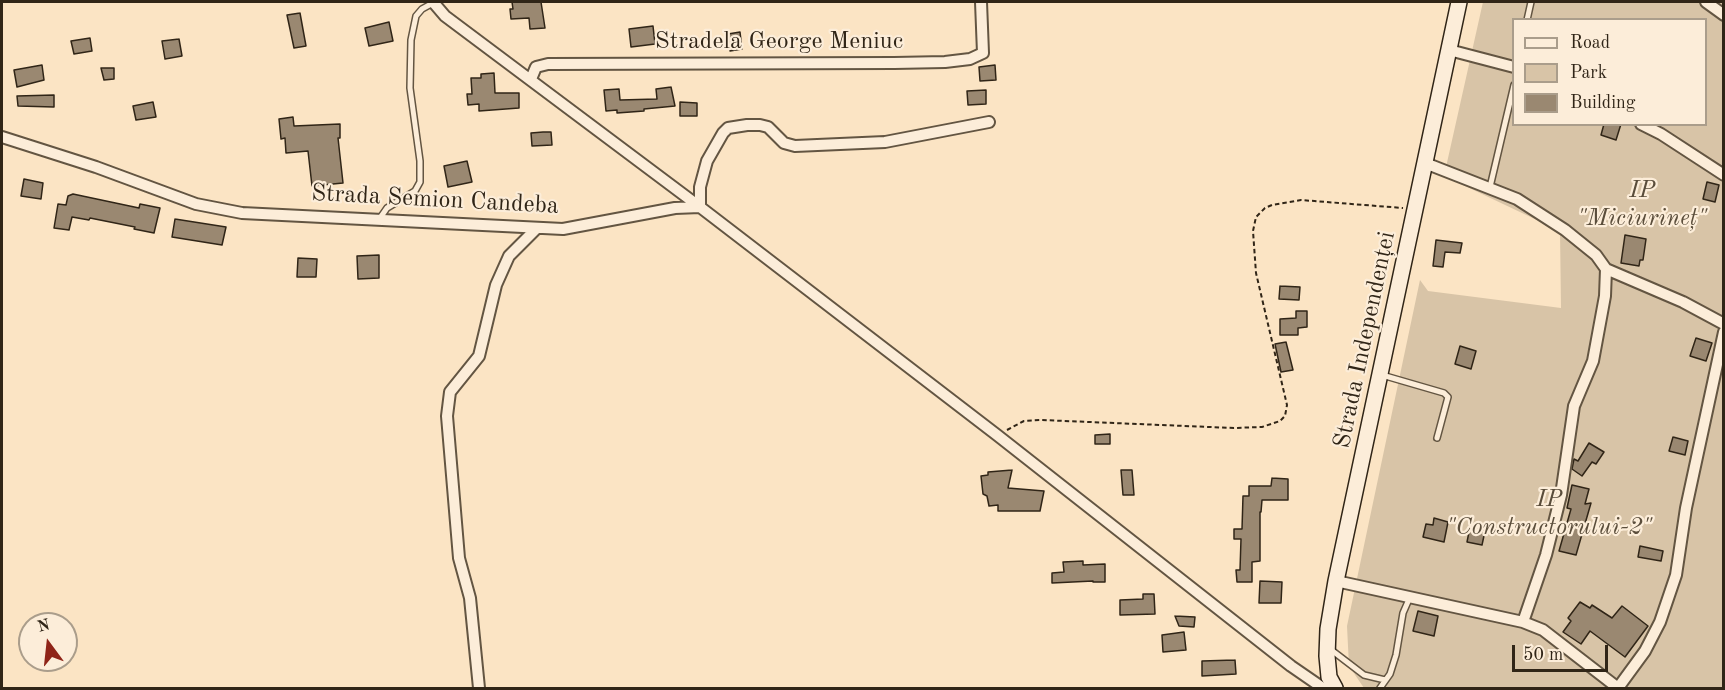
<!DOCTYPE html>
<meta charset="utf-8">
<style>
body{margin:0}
#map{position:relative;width:1725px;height:690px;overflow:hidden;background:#fbe4c4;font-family:"Old Standard TT",serif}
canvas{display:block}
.frame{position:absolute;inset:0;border:3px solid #302517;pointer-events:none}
.legend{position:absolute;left:1512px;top:18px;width:195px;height:108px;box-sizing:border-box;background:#fcedd9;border:2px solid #aa9d8b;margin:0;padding:8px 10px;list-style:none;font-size:18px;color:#302517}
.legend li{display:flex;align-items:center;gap:12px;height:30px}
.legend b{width:30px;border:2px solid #aa9d8b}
.north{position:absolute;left:18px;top:612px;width:60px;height:60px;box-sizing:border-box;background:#fcedd9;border:2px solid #aa9d8b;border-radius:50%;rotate:345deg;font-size:16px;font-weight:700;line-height:24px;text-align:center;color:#302517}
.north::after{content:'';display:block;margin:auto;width:21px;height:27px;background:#8f2418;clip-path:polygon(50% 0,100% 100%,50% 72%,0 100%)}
.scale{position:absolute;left:1512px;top:645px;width:96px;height:27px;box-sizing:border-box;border:3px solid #302517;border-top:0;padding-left:8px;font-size:18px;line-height:21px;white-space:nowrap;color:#302517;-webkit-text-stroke:4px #fcedd9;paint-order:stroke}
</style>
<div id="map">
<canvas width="1725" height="690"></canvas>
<div class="frame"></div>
<ul class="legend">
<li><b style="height:8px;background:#fcedd9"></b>Road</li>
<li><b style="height:16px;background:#d8c4a7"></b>Park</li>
<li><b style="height:16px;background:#9a8871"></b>Building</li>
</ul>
<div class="north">N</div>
<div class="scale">50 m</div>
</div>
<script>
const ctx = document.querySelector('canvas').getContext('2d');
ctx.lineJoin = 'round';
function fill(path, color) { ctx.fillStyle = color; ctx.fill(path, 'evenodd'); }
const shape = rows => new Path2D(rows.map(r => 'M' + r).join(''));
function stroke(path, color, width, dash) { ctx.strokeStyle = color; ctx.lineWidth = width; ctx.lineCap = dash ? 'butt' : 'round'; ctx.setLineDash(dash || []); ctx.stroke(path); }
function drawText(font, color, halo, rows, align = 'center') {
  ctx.font = font + ' "Old Standard TT",serif'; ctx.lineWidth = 4.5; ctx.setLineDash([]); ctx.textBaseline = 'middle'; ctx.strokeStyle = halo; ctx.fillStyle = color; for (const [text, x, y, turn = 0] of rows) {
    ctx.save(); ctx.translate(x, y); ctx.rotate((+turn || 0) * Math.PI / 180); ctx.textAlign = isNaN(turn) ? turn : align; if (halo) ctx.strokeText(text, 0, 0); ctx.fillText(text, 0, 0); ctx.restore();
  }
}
const green = shape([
 [1483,2,1723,2,1723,688,1364,688,1349,666,1347,626,1420,280,1428,291,1561,308,1560,231,1444,176],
 [1514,20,1706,20,1706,124,1514,124]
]);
const building = shape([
 [512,2,541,2,545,28,530,29,529,18,511,19,510,9,513,9,512,2],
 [300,13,306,46,294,48,287,15,300,13],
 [389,22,393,41,369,46,365,28,389,22],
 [653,26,655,44,631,47,629,29,653,26],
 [740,32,742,49,730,51,728,34,740,32],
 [90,38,92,51,74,54,71,41,90,38],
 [179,39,182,56,165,59,162,41,179,39],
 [42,65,44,80,17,87,14,70,42,65],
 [995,65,996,80,980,81,979,67,995,65],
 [101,68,114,68,114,79,104,80,101,68],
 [494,73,495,93,519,93,519,108,479,111,479,104,468,105,467,94,472,94,471,78,481,78,481,74,494,73],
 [671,87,675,106,644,109,644,111,617,113,617,110,606,111,604,90,619,89,620,100,657,99,656,89,671,87],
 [986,90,986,104,968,105,967,91,986,90],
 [54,95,54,107,18,106,17,96,54,95],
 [153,102,156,117,136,120,133,106,153,102],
 [680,102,697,103,697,116,680,116,680,102],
 [293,117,294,126,340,124,340,138,338,138,343,183,312,186,308,151,286,153,285,138,281,139,279,119,293,117],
 [1604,124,1621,124,1616,140,1601,135,1604,124],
 [543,132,551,132,552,145,532,146,531,133,543,132],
 [467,161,472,182,448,187,444,166,467,161],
 [24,179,43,183,41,199,21,196,24,179],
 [1707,182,1719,185,1715,202,1703,199,1707,182],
 [73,194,139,208,140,204,160,208,154,233,134,229,135,227,90,218,89,220,72,217,69,230,54,228,58,204,66,205,68,196,73,194],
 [175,219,226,227,222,245,172,237,175,219],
 [1625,235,1646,239,1643,260,1640,260,1639,266,1621,263,1625,235],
 [1436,240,1462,243,1460,253,1445,252,1443,267,1433,266,1436,240],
 [379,255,379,278,358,279,357,256,379,255],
 [298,258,317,259,316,277,297,277,298,258],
 [1280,286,1300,287,1299,300,1279,299,1280,286],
 [1296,311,1307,311,1307,327,1298,328,1298,335,1280,335,1280,319,1296,318,1296,311],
 [1696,338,1712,343,1706,361,1690,356,1696,338],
 [1286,342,1293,370,1281,372,1275,344,1286,342],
 [1460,346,1476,351,1471,369,1455,364,1460,346],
 [1110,434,1110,444,1095,444,1095,435,1110,434],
 [1673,437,1688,441,1685,455,1669,451,1673,437],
 [1589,443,1604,452,1596,464,1592,462,1582,476,1572,469,1574,459,1578,461,1589,443],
 [1012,470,1008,488,1044,491,1040,511,998,511,998,505,989,506,987,496,983,494,981,476,988,475,988,472,1012,470],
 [1121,470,1132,470,1134,495,1123,495,1121,470],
 [1272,478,1288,479,1288,500,1262,500,1261,512,1260,512,1260,561,1252,562,1252,582,1237,582,1236,570,1240,570,1241,539,1234,539,1234,529,1242,529,1243,496,1249,496,1249,486,1271,486,1272,478],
 [1572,485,1589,489,1585,504,1591,503,1576,555,1559,551,1571,509,1567,508,1572,485],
 [1434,518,1448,522,1444,542,1423,537,1426,524,1433,525,1434,518],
 [1470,527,1485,531,1482,545,1467,542,1470,527],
 [1640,546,1663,551,1661,561,1638,557,1640,546],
 [1083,561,1083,565,1105,564,1105,582,1093,582,1093,581,1052,583,1052,573,1064,572,1063,562,1083,561],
 [1260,581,1282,582,1281,603,1259,603,1260,581],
 [1143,594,1154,594,1155,614,1120,615,1120,600,1143,599,1143,594],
 [1580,602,1590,608,1592,605,1612,618,1622,606,1648,626,1625,657,1590,631,1581,644,1563,632,1571,621,1568,618,1580,602],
 [1418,611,1438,616,1434,636,1413,631,1418,611],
 [1175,616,1195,617,1194,627,1179,626,1175,616],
 [1184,632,1186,650,1163,652,1162,635,1184,632],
 [1235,660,1236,674,1202,676,1202,661,1235,660]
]);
const path = shape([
 [1007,430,1024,421,1041,420,1234,428,1262,427,1280,421,1285,416,1287,405,1256,273,1253,231,1256,217,1265,208,1272,205,1301,200,1403,208]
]);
const service = shape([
 [1527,20,1531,2],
 [1490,187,1514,85],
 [380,218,387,208,415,191,420,182,420,161,410,88,411,40,416,16,422,9,433,3],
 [1382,375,1444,393,1448,397,1437,438],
 [1330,649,1364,675,1385,680],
 [1380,688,1390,674,1396,655,1403,613,1410,597]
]);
const minor = shape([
 [433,2,445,16,700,207,997,435,1291,666,1323,688],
 [1706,2,1724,15],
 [1449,50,1514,67],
 [531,79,536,67,548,64,894,63,945,62,970,59,983,53,981,2],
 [1641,124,1661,134,1724,175],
 [2,137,96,167,196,204,242,213,563,229,675,208,700,207],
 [1425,163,1517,199,1565,230,1596,255,1606,269,1683,302,1724,324],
 [700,207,700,187,707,161,723,133,728,128,747,125,760,125,768,127,784,143,795,146,885,142,989,122],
 [1336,581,1523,622,1543,630,1618,688],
 [1523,622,1546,555,1561,495,1574,406,1593,361,1605,296,1606,269],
 [479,688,470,598,459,558,447,416,450,392,479,356,496,285,509,256,536,229],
 [1618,688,1645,651,1660,622,1676,575,1686,508,1724,332]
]);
const secondary = shape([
 [1335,688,1329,677,1327,656,1328,629,1336,581,1459,2]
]);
const streetNames = [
 ["Stradela George Meniuc",779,42],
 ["Strada Semion Candeba",435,200,3],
 ["Strada Independenței",1365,340,-78]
];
const parkNames = [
 ["IP",1642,191],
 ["\"Miciurineț\"",1642,219],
 ["IP",1549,500],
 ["\"Constructorului-2\"",1549,528]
];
fill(green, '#d8c4a7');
fill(building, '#9a8871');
stroke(building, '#302517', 1.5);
stroke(service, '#635542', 8);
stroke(minor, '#635542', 14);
stroke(secondary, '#302517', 18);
stroke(path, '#302517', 2, [4.5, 3]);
stroke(service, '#fcedd9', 5);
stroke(minor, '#fcedd9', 10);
stroke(secondary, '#fcedd9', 15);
drawText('24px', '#302517', '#fcedd9', streetNames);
drawText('italic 24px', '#5a4d3b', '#fcedd9', parkNames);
</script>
